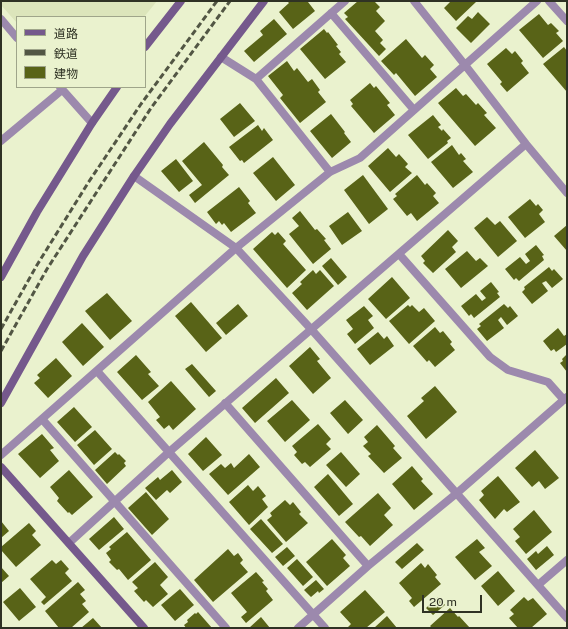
<!DOCTYPE html>
<meta charset="utf-8">
<style>
body{margin:0}
#map{position:relative;width:568px;height:629px;overflow:hidden;background:#eaf2ce;font-family:"Public Sans","Noto Sans JP",sans-serif}
canvas{display:block}
.frame{position:absolute;inset:0;border:2px solid #2f3224;pointer-events:none}
.legend{position:absolute;left:16px;top:16px;width:130px;height:72px;box-sizing:border-box;background:#eaf2ce;border:1px solid #9fa58a;margin:0;padding:5px 7px;list-style:none;font-size:12px;color:#2f3224}
.legend li{display:flex;align-items:center;gap:8px;height:20px}
.legend b{width:20px;border:1px solid #9fa58a}
.scale{position:absolute;left:422px;top:595px;width:60px;height:18px;box-sizing:border-box;border:2px solid #2f3224;border-top:0;padding-left:5px;font-size:12px;line-height:14px;white-space:nowrap;color:#2f3224;-webkit-text-stroke:3px #eaf2ce;paint-order:stroke}
</style>
<div id="map">
<canvas width="568" height="629"></canvas>
<div class="frame"></div>
<ul class="legend">
<li><b style="height:5px;background:#75598c"></b>道路</li>
<li><b style="height:5px;background:#525644"></b>鉄道</li>
<li><b style="height:11px;background:#586317"></b>建物</li>
</ul>
<div class="scale">20 m</div>
</div>
<script>
const ctx = document.querySelector('canvas').getContext('2d');
ctx.lineJoin = 'round';
function fill(path, color) { ctx.fillStyle = color; ctx.fill(path, 'evenodd'); }
const shape = rows => new Path2D(rows.map(r => 'M' + r).join(''));
function stroke(path, color, width, dash) { ctx.strokeStyle = color; ctx.lineWidth = width; ctx.lineCap = dash ? 'butt' : 'round'; ctx.setLineDash(dash || []); ctx.stroke(path); }
const built = shape([
 [1,1,157,1,144,17,17,17,17,23,1,5]
]);
const building = shape([
 [287,1,309,1,308,2,315,11,293,29,279,12,289,3],
 [358,1,374,1,380,7,376,11,385,21,375,31,383,40,380,43,386,49,379,56,345,19,348,17,344,13],
 [451,1,475,1,476,2,456,21,444,8],
 [478,12,490,24,471,43,456,28,468,16,472,19],
 [539,14,548,25,551,23,559,31,556,33,563,41,543,58,519,30],
 [274,19,287,34,254,62,244,51,263,35,260,31],
 [324,29,327,33,328,32,338,45,336,46,341,52,339,54,346,62,325,79,300,49],
 [406,39,422,58,425,55,434,65,430,69,437,77,415,96,396,73,394,75,381,61],
 [564,47,567,51,567,92,543,64],
 [506,48,512,54,515,51,523,61,521,63,529,73,507,92,500,84,502,82,487,64],
 [287,61,294,71,297,68,308,82,312,79,320,90,318,92,326,102,300,123,280,98,283,95,268,76],
 [370,83,374,88,376,86,390,103,387,105,395,115,374,133,351,106,353,104,350,100],
 [456,88,463,96,466,94,476,105,478,103,487,113,484,115,496,128,475,146,438,103],
 [240,103,255,121,234,137,220,119],
 [331,114,345,132,344,133,351,142,332,158,310,131],
 [433,115,441,125,438,127,442,131,443,129,451,138,447,141,448,143,428,159,408,135],
 [258,125,262,131,264,128,273,140,244,163,242,160,240,161,229,147],
 [204,142,223,165,222,167,229,175,195,203,189,195,202,185,182,161],
 [452,145,459,155,461,153,466,159,463,161,473,172,453,188,431,162],
 [388,148,396,157,399,154,408,164,405,167,412,173,390,192,368,166],
 [273,157,295,185,276,201,253,173],
 [176,159,193,181,179,192,161,171],
 [363,175,388,209,369,224,344,190],
 [417,175,425,185,427,183,436,193,433,196,439,203,417,221,411,213,407,216,393,199,397,196,395,194],
 [239,187,250,201,248,203,256,213,231,232,224,223,222,225,219,221,216,224,207,212],
 [530,199,536,206,538,204,543,210,539,214,545,222,525,238,508,217],
 [300,211,315,230,317,229,326,239,324,240,331,249,313,264,289,234,299,226,292,218],
 [348,212,362,231,342,245,329,226],
 [487,217,495,225,500,221,517,241,498,257,474,228],
 [567,225,567,251,554,236],
 [448,230,458,241,452,247,456,252,433,273,423,263,425,261,421,256],
 [272,232,275,235,278,232,286,241,283,244,306,270,287,288,253,249],
 [536,245,544,255,542,256,544,260,519,281,516,278,514,280,505,269,520,257,526,264,530,261,525,254],
 [467,251,476,261,480,258,488,266,461,288,445,269],
 [331,258,347,277,338,285,322,266],
 [549,267,552,271,554,269,563,279,552,288,546,281,542,283,548,291,532,304,522,292,525,289,524,287],
 [313,270,316,274,320,270,334,286,307,310,292,293,302,284,300,282],
 [392,277,410,298,386,319,368,299],
 [491,282,499,292,497,293,500,297,474,318,471,314,469,316,461,306,476,294,482,301,486,298,480,291],
 [107,293,132,321,110,340,85,311],
 [191,302,222,338,206,352,175,316],
 [238,304,248,316,226,335,216,323],
 [504,304,508,308,510,306,518,316,507,325,501,317,498,320,504,328,487,341,477,329,481,326,479,324],
 [408,305,410,307,412,305,419,312,424,308,435,321,409,344,389,321],
 [364,306,373,316,368,320,374,328,355,344,347,334,353,329,346,320],
 [82,323,104,347,83,366,62,342],
 [435,327,440,333,443,331,452,342,450,344,455,350,435,367,429,360,427,362,413,346],
 [558,328,564,336,567,334,567,344,556,352,554,349,551,351,543,341],
 [378,332,384,339,387,336,394,346,370,365,357,349],
 [310,347,320,359,317,361,331,378,313,394,289,366],
 [567,354,567,372,560,363,563,361,562,359],
 [136,355,151,372,148,374,159,386,142,400,117,372],
 [56,358,72,376,48,398,34,383,40,378,37,375],
 [192,364,216,391,209,397,185,369],
 [276,378,289,393,255,423,242,408],
 [171,381,196,409,173,430,169,425,164,429,156,420,160,417,148,402],
 [435,386,457,412,426,439,407,416,424,401,421,398],
 [292,400,310,420,285,442,267,421],
 [345,400,363,420,348,434,330,413],
 [74,407,92,427,75,442,57,422],
 [318,424,331,439,326,444,331,449,310,467,305,462,302,464,294,455,297,452,292,446],
 [377,425,395,446,393,448,402,458,384,473,368,456,371,454,363,446,368,442,364,437],
 [95,430,112,449,94,465,77,445],
 [42,434,54,448,50,450,59,461,40,478,18,454],
 [206,437,222,455,203,471,188,454],
 [535,450,559,478,545,489,539,481,532,487,515,468],
 [115,452,118,455,119,454,126,461,124,463,126,466,107,484,95,470],
 [341,452,360,474,346,487,326,465],
 [249,454,260,467,228,495,209,474,221,464,225,468,231,463,234,468],
 [412,466,423,479,421,481,433,494,414,510,392,484],
 [69,470,93,497,72,515,69,512,68,513,57,501,59,498,50,487],
 [172,470,182,482,170,493,167,490,156,500,145,488,158,477,160,480],
 [328,474,353,504,339,516,314,487],
 [498,476,520,502,507,512,504,509,495,519,479,500,484,495,481,491],
 [248,485,253,491,258,486,266,496,262,499,268,507,249,525,229,502],
 [146,492,169,519,152,535,128,508],
 [378,493,391,508,384,515,393,525,370,546,361,536,359,537,345,522],
 [285,500,290,505,293,502,301,512,299,514,308,523,286,542,267,520,272,516,270,513],
 [534,510,552,532,526,554,515,541,520,537,513,529],
 [114,517,124,529,99,550,89,539],
 [261,519,283,544,272,553,250,529],
 [1,521,9,531,1,538],
 [29,523,36,531,32,535,41,545,16,567,1,550,1,547],
 [127,532,151,560,128,580,119,569,117,570,109,562,111,560,106,553,111,549,109,547],
 [332,539,346,555,343,558,350,566,327,586,306,562],
 [477,539,485,548,479,552,492,566,475,580,455,557],
 [417,543,424,550,402,569,395,562],
 [547,546,554,555,536,570,527,559,536,551,538,554],
 [287,547,295,556,283,566,275,557],
 [228,549,234,556,238,553,243,560,240,563,248,572,213,602,194,580],
 [297,559,313,577,303,586,287,568],
 [52,560,56,564,61,560,69,569,65,573,72,581,44,605,41,602,46,597,30,579],
 [155,562,168,577,160,585,168,594,153,607,146,600,144,602,134,591,138,588,132,582],
 [421,563,425,568,428,564,437,575,435,577,441,584,414,607,409,601,412,598,399,583],
 [1,567,9,576,1,583],
 [498,571,515,591,498,606,481,586],
 [256,572,264,581,262,582,268,589,266,591,273,600,246,623,241,617,247,612,231,593],
 [316,580,324,589,319,593,318,591,311,597,304,590],
 [78,582,85,590,80,594,86,601,82,604,89,612,71,628,59,628,45,611],
 [20,588,36,607,19,621,3,602],
 [180,589,194,605,175,621,161,605],
 [365,590,385,612,366,628,349,628,348,627,351,624,340,612],
 [438,597,445,605,433,615,426,608],
 [524,597,528,601,533,598,547,614,531,628,518,628,509,618,514,614,510,610],
 [450,608,458,617,459,616,470,628,432,628,430,626],
 [198,612,212,628,186,628,184,625,188,622,187,620,195,613,196,614],
 [387,616,397,628,374,628],
 [261,617,270,628,249,628],
 [93,618,102,628,81,628]
]);
const street = shape([
 [414,1,465,65,526,144,567,193],
 [549,1,567,21],
 [331,13,414,110],
 [1,19,17,38],
 [221,57,256,79,330,172],
 [256,79,345,1],
 [60,87,92,123],
 [1,141,62,90],
 [134,176,236,248,311,329,567,618],
 [399,254,490,357,508,370,548,382,564,400],
 [97,371,325,628],
 [225,403,368,566],
 [42,419,226,628],
 [1,455,236,248,330,172,360,158,537,1],
 [69,543,169,452,526,144],
 [538,585,567,560],
 [298,628,368,566,457,493,567,397]
]);
const secondary = shape([
 [145,47,181,1],
 [1,277,37,212,92,123,117,87],
 [1,403,83,256,134,176,170,124,264,1],
 [1,467,144,628]
]);
const rail = shape([
 [1,329,37,265,88,183,141,104,217,1],
 [1,351,47,269,151,108,230,1]
]);
fill(built, '#dce5bb');
fill(building, '#586317');
stroke(street, '#9c89ad', 8);
stroke(secondary, '#75598c', 8);
stroke(rail, '#525644', 3, [6, 3]);
</script>
